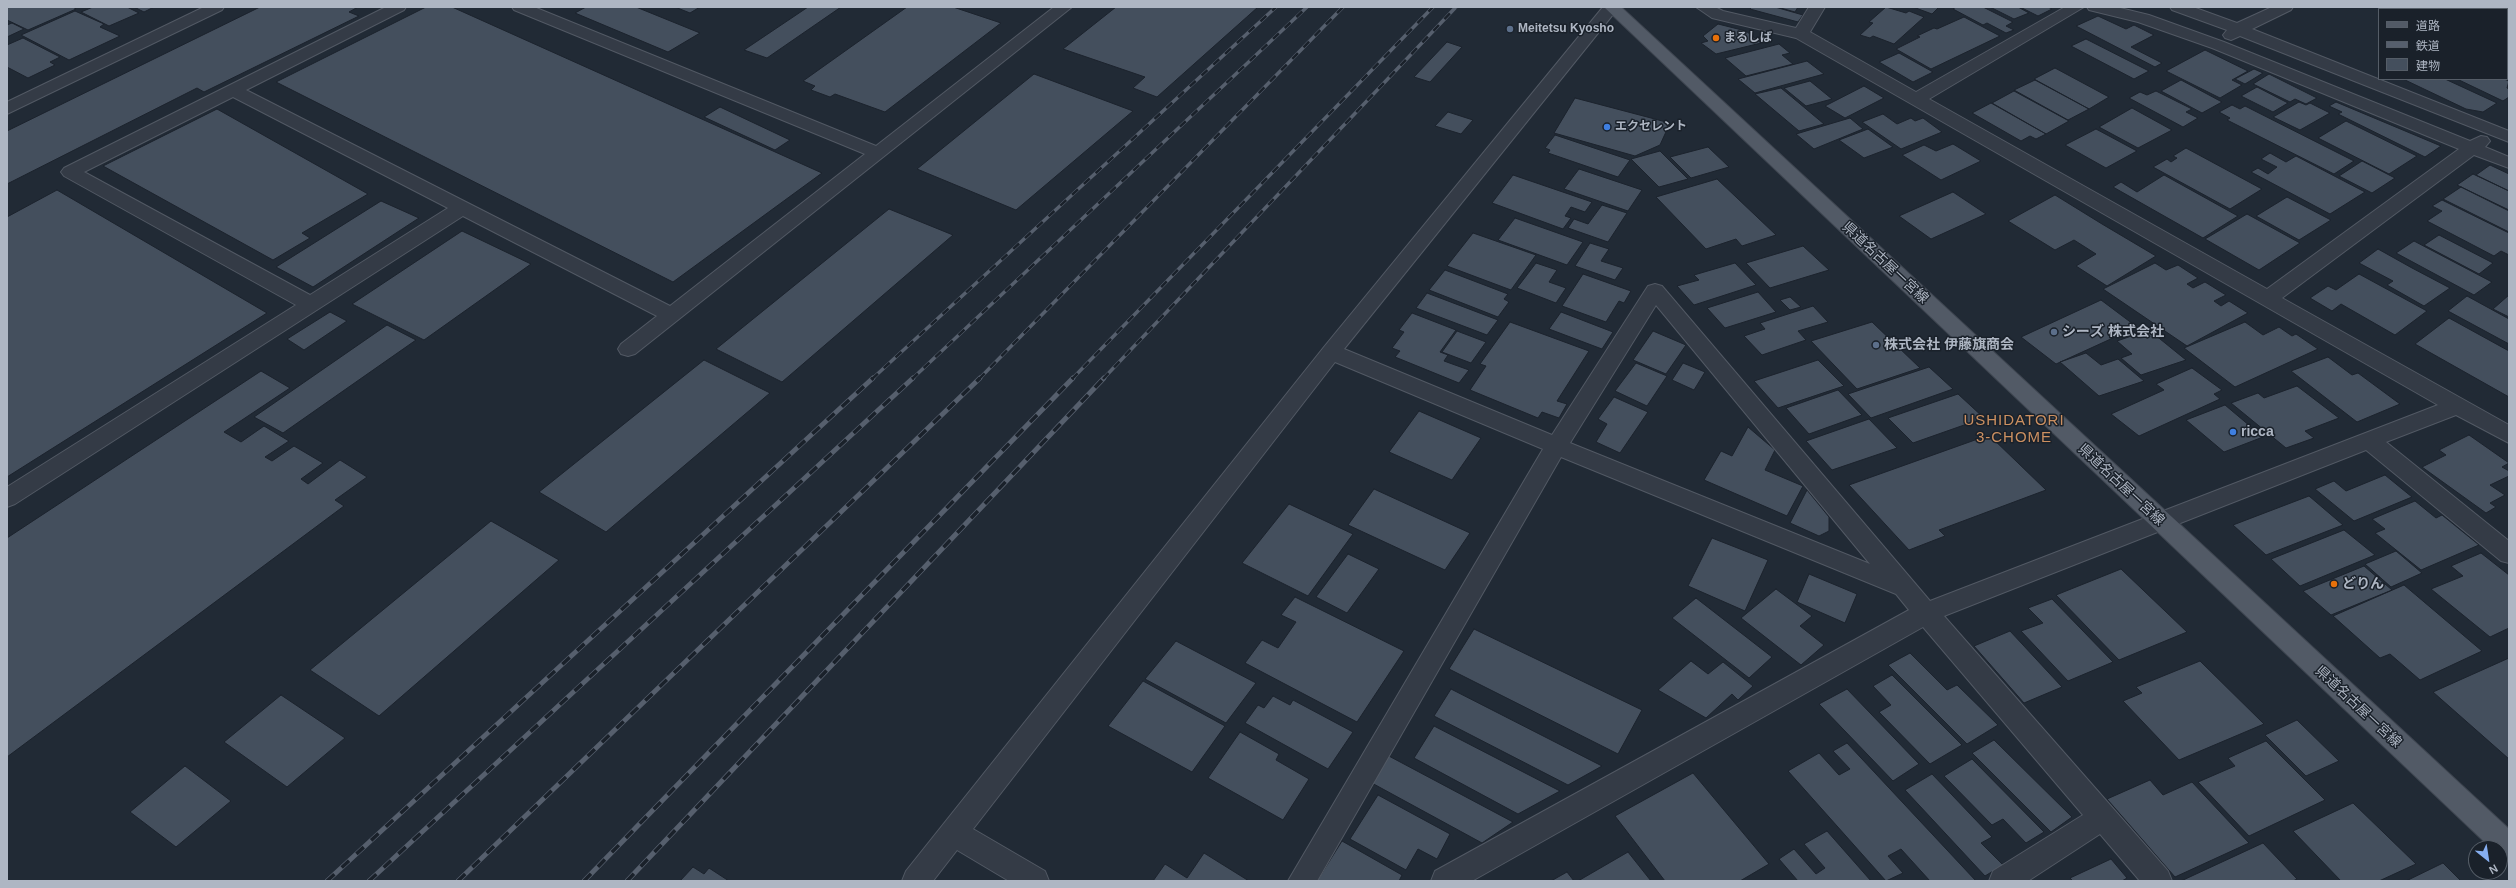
<!DOCTYPE html>
<meta charset="utf-8">
<style>
body{margin:0}
#map{position:relative;width:2516px;height:888px;overflow:hidden;background:#212a35;font-family:Arial,"Noto Sans JP",sans-serif}
canvas{display:block}
.frame{position:absolute;inset:0;border:8px solid #aeb6c3;pointer-events:none}
.legend{position:absolute;left:2378px;top:8px;width:130px;height:72px;box-sizing:border-box;background:#1a212a;border:1px solid #555d67;margin:0;padding:5px 7px;list-style:none;font-size:12px;color:#aeb6c3}
.legend li{display:flex;align-items:center;gap:8px;height:20px}
.legend b{width:20px;border:1px solid #555d67}
.north{position:absolute;left:2468px;top:840px;width:40px;height:40px;box-sizing:border-box;background:#1a212a;border:1px solid #555d67;border-radius:50%;rotate:150deg;font-size:11px;font-weight:700;line-height:16px;text-align:center;color:#aeb6c3}
.north::after{content:'';display:block;margin:auto;width:14px;height:18px;background:#86aef0;clip-path:polygon(50% 0,100% 100%,50% 72%,0 100%)}
</style>
<div id="map">
<canvas width="2516" height="888"></canvas>
<div class="frame"></div>
<ul class="legend">
<li><b style="height:5px;background:#525a66"></b>道路</li>
<li><b style="height:5px;background:#565f6d"></b>鉄道</li>
<li><b style="height:11px;background:#444f5d"></b>建物</li>
</ul>
<div class="north">N</div>
</div>
<script>
const ctx = document.querySelector('canvas').getContext('2d');
ctx.lineJoin = 'round';
function fill(path, color) { ctx.fillStyle = color; ctx.fill(path, 'evenodd'); }
const shape = rows => new Path2D(rows.map(r => 'M' + r).join(''));
function stroke(path, color, width, dash) { ctx.strokeStyle = color; ctx.lineWidth = width; ctx.lineCap = dash ? 'butt' : 'round'; ctx.setLineDash(dash || []); ctx.stroke(path); }
function drawText(font, color, halo, rows, align = 'center') {
  ctx.font = font + ' Arial,"Noto Sans JP",sans-serif'; ctx.lineWidth = 3; ctx.setLineDash([]); ctx.textBaseline = 'middle'; ctx.strokeStyle = halo; ctx.fillStyle = color; for (const [text, x, y, turn = 0] of rows) {
    ctx.save(); ctx.translate(x, y); ctx.rotate((+turn || 0) * Math.PI / 180); ctx.textAlign = isNaN(turn) ? turn : align; if (halo) ctx.strokeText(text, 0, 0); ctx.fillText(text, 0, 0); ctx.restore();
  }
}
const building = shape([
 [7,7,73,7,76,9,28,30,7,20,7,7],
 [93,7,127,7,139,13,109,26,81,12,93,7],
 [134,7,154,7,144,12,134,7],
 [260,7,358,7,349,12,359,16,204,92,197,88,7,184,7,131,260,7],
 [426,7,452,7,822,173,673,282,276,82,426,7],
 [586,7,636,7,700,33,668,52,575,13,586,7],
 [675,7,700,7,690,13,675,7],
 [808,7,841,7,767,58,744,50,808,7],
 [907,7,953,7,1001,23,885,112,835,94,830,97,811,90,815,86,803,81,907,7],
 [1116,7,1258,7,1157,97,1133,88,1145,77,1063,49,1116,7],
 [1752,7,1775,7,1803,15,1798,22,1750,9,1752,7],
 [1777,7,1798,7,1795,12,1777,7],
 [1886,7,1906,13,1909,11,1924,17,1894,44,1873,36,1870,38,1860,35,1873,23,1869,22,1886,7],
 [1913,7,1939,7,1932,14,1913,7],
 [1956,7,1983,7,2013,22,2006,26,2014,30,2006,33,1987,23,1983,25,1953,9,1956,7],
 [1990,7,2018,7,2029,13,2014,19,1990,7],
 [2020,7,2048,7,2052,9,2038,16,2020,7],
 [2395,7,2411,7,2415,9,2391,9,2395,7],
 [2417,7,2470,7,2475,9,2421,9,2417,7],
 [75,11,104,24,100,27,120,36,69,60,21,35,75,11],
 [2098,16,2126,29,2134,25,2154,35,2131,47,2162,63,2155,67,2076,26,2098,16],
 [1964,17,2000,36,1931,69,1896,49,1920,37,1917,36,1934,28,1937,29,1964,17],
 [12,23,24,29,7,37,7,25,12,23],
 [1718,24,1746,31,1761,43,1716,54,1701,43,1708,41,1703,36,1718,24],
 [23,38,60,57,50,62,55,65,28,78,7,67,7,45,23,38],
 [2086,39,2149,71,2134,79,2071,46,2086,39],
 [1447,42,1462,47,1430,82,1414,77,1447,42],
 [1779,44,1790,53,1782,55,1793,64,1746,76,1725,58,1779,44],
 [2205,50,2248,71,2232,80,2242,85,2220,98,2166,71,2205,50],
 [1899,53,1933,72,1913,82,1879,62,1899,53],
 [1807,61,1824,74,1755,93,1738,79,1807,61],
 [2055,68,2109,97,2089,109,2034,79,2055,68],
 [2254,69,2263,73,2245,84,2235,79,2254,69],
 [1034,74,1133,111,1016,210,917,169,1034,74],
 [2269,74,2317,98,2306,104,2295,99,2290,102,2253,84,2269,74],
 [2403,79,2445,79,2497,103,2483,112,2466,109,2403,79],
 [2457,79,2504,79,2509,81,2507,88,2509,89,2509,97,2503,101,2457,79],
 [2035,80,2089,109,2068,120,2014,90,2035,80],
 [2181,80,2222,102,2202,113,2161,91,2181,80],
 [1810,81,1832,99,1806,106,1784,88,1810,81],
 [1864,86,1884,98,1845,118,1825,106,1864,86],
 [2257,87,2288,103,2273,112,2241,96,2257,87],
 [1781,88,1824,124,1799,131,1755,94,1781,88],
 [2014,91,2069,121,2046,134,1992,103,2014,91],
 [2156,91,2192,109,2186,112,2198,118,2183,127,2129,98,2140,92,2147,95,2156,91],
 [1575,98,1670,123,1660,145,1635,156,1554,133,1575,98],
 [2299,102,2306,105,2310,103,2330,113,2300,130,2273,117,2299,102],
 [2336,102,2441,146,2425,157,2338,114,2342,112,2329,106,2336,102],
 [1991,103,2046,134,2036,139,2030,136,2021,141,1972,113,1991,103],
 [2232,105,2240,109,2245,106,2354,161,2334,174,2227,120,2230,118,2219,112,2232,105],
 [720,107,790,140,775,150,704,117,720,107],
 [2132,108,2172,130,2138,148,2099,127,2132,108],
 [217,109,368,194,302,233,310,238,273,260,103,166,217,109],
 [1448,112,1473,120,1461,134,1435,126,1448,112],
 [1883,114,1897,124,1911,118,1915,121,1923,118,1942,132,1901,149,1862,122,1883,114],
 [1850,118,1863,129,1814,149,1796,134,1850,118],
 [2346,121,2417,156,2389,174,2318,138,2346,121],
 [1868,129,1893,147,1864,158,1839,140,1868,129],
 [2096,129,2137,151,2106,168,2065,145,2096,129],
 [1555,135,1630,160,1618,177,1548,153,1550,150,1545,148,1555,135],
 [1953,144,1981,161,1941,180,1902,155,1924,145,1936,151,1953,144],
 [1708,147,1729,167,1691,178,1670,157,1708,147],
 [2186,148,2262,189,2230,209,2153,167,2167,159,2171,162,2177,158,2173,156,2186,148],
 [1660,151,1688,179,1659,187,1631,159,1660,151],
 [2270,153,2286,162,2296,156,2365,192,2330,214,2251,172,2258,168,2268,174,2277,167,2261,159,2270,153],
 [2362,161,2395,178,2372,193,2339,176,2362,161],
 [2490,165,2509,174,2509,191,2476,175,2490,165],
 [1579,169,1642,190,1628,211,1564,189,1579,169],
 [2473,174,2509,191,2509,210,2457,185,2473,174],
 [1513,175,1592,202,1585,212,1571,207,1565,216,1571,218,1563,229,1492,203,1513,175],
 [2164,175,2238,216,2203,238,2113,187,2121,182,2137,192,2164,175],
 [1717,179,1776,235,1742,246,1736,239,1706,249,1656,197,1717,179],
 [2461,187,2509,211,2509,232,2443,199,2461,187],
 [57,190,267,313,7,477,7,217,57,190],
 [1953,192,1986,214,1931,239,1899,216,1953,192],
 [2055,195,2102,224,2156,256,2107,286,2076,266,2096,254,2074,240,2055,250,2008,221,2055,195],
 [2287,197,2331,220,2299,240,2256,216,2287,197],
 [2442,200,2509,233,2509,255,2501,251,2494,256,2427,221,2442,211,2432,206,2442,200],
 [381,201,419,218,313,287,276,267,381,201],
 [1602,205,1627,213,1608,242,1568,228,1574,219,1588,224,1602,205],
 [889,209,953,235,782,382,716,349,889,209],
 [2247,214,2300,243,2259,270,2205,239,2247,214],
 [1515,218,1583,242,1567,265,1498,240,1515,218],
 [462,231,531,264,424,340,352,304,462,231],
 [1473,233,1536,255,1511,290,1447,266,1473,233],
 [2439,235,2493,263,2479,274,2424,245,2439,235],
 [2414,241,2492,282,2474,295,2396,253,2414,241],
 [1590,243,1609,249,1601,261,1623,268,1615,280,1575,266,1590,243],
 [1803,246,1829,270,1770,288,1746,263,1803,246],
 [2378,249,2412,268,2450,288,2424,306,2387,285,2393,281,2359,263,2378,249],
 [1536,263,1557,270,1549,282,1566,288,1556,303,1517,288,1536,263],
 [1735,263,1756,285,1694,305,1677,286,1699,280,1694,275,1735,263],
 [2155,263,2166,270,2178,265,2198,278,2187,284,2193,288,2205,282,2226,295,2214,301,2221,306,2229,301,2248,313,2187,346,2103,289,2155,263],
 [1445,270,1508,294,1504,299,1509,302,1498,317,1429,290,1445,270],
 [1583,274,1631,291,1624,303,1619,301,1606,322,1562,306,1583,274],
 [2359,274,2427,311,2395,335,2341,304,2332,311,2310,298,2328,286,2336,290,2359,274],
 [1758,292,1776,312,1725,328,1707,308,1758,292],
 [1427,293,1498,320,1487,335,1416,308,1427,293],
 [2509,295,2509,317,2493,309,2509,295],
 [2467,296,2509,319,2509,344,2448,311,2467,296],
 [1790,297,1801,307,1790,310,1780,300,1790,297],
 [2101,300,2137,327,2056,364,2021,337,2101,300],
 [1813,306,1828,322,1798,331,1806,340,1762,355,1744,336,1765,329,1760,323,1813,306],
 [330,312,347,321,304,350,287,339,330,312],
 [1561,312,1613,332,1602,349,1549,329,1561,312],
 [1412,313,1456,330,1440,352,1448,355,1444,361,1469,370,1459,383,1395,357,1400,351,1392,348,1404,332,1399,330,1412,313],
 [2449,318,2509,351,2509,397,2415,344,2449,318],
 [1510,322,1589,351,1557,401,1567,404,1559,418,1542,412,1538,418,1470,390,1486,366,1480,364,1510,322],
 [1872,322,1920,368,1857,389,1811,341,1872,322],
 [2245,322,2263,335,2279,327,2292,336,2296,334,2318,349,2235,387,2184,348,2245,322],
 [387,325,416,340,283,433,254,417,387,325],
 [2149,330,2165,343,2186,360,2141,375,2121,358,2132,354,2117,341,2149,330],
 [1457,331,1486,342,1471,363,1442,352,1457,331],
 [1653,331,1686,345,1666,374,1633,360,1653,331],
 [2086,353,2101,365,2118,359,2144,381,2099,396,2060,362,2086,353],
 [2328,357,2352,375,2358,373,2400,404,2357,422,2291,371,2328,357],
 [704,360,770,393,606,532,539,492,704,360],
 [1818,360,1844,386,1778,408,1754,381,1818,360],
 [1636,363,1667,376,1647,406,1615,391,1636,363],
 [1683,363,1705,372,1694,390,1672,380,1683,363],
 [1929,367,1953,389,1871,418,1848,394,1929,367],
 [2192,368,2222,390,2214,394,2220,399,2139,436,2111,414,2164,390,2156,384,2192,368],
 [261,371,290,388,224,432,241,442,264,426,289,441,265,457,272,461,294,446,323,463,301,479,308,484,340,460,367,477,335,500,344,506,7,757,7,538,261,371],
 [2297,386,2339,418,2305,431,2314,438,2286,448,2231,403,2258,393,2264,398,2297,386],
 [1838,390,1862,415,1809,434,1786,408,1838,390],
 [1958,394,1984,418,1913,443,1888,418,1958,394],
 [1614,397,1648,412,1620,453,1596,442,1607,424,1598,419,1614,397],
 [2225,405,2263,437,2224,452,2186,420,2225,405],
 [1419,411,1481,438,1452,480,1389,452,1419,411],
 [1869,419,1897,448,1832,470,1806,441,1869,419],
 [1748,427,1775,450,1765,470,1803,486,1787,516,1704,480,1721,451,1732,456,1748,427],
 [1989,435,2046,490,1939,530,1945,536,1909,550,1849,485,1989,435],
 [2469,435,2509,463,2502,467,2509,471,2509,476,2490,485,2505,495,2490,503,2496,507,2486,513,2422,467,2446,455,2439,450,2469,435],
 [2385,475,2412,497,2354,521,2315,489,2334,481,2346,491,2385,475],
 [1374,489,1470,533,1445,570,1348,525,1374,489],
 [1807,490,1829,517,1829,531,1819,536,1790,523,1807,490],
 [2309,496,2343,525,2266,555,2233,525,2309,496],
 [2415,501,2436,518,2442,515,2479,545,2421,570,2375,533,2385,529,2372,519,2415,501],
 [1289,504,1353,534,1308,596,1242,563,1289,504],
 [491,521,559,560,379,716,310,670,491,521],
 [2344,530,2375,555,2300,586,2271,559,2344,530],
 [1712,538,1768,560,1745,611,1688,586,1712,538],
 [2396,551,2422,573,2391,587,2365,564,2396,551],
 [2481,553,2509,575,2509,628,2490,637,2431,589,2463,576,2451,566,2481,553],
 [1348,554,1379,569,1347,613,1316,597,1348,554],
 [2364,566,2392,590,2331,615,2303,591,2364,566],
 [2121,569,2187,632,2119,660,2056,595,2121,569],
 [1809,574,1857,594,1845,623,1797,602,1809,574],
 [2404,585,2482,651,2420,680,2390,654,2380,658,2333,616,2404,585],
 [1776,589,1812,616,1800,626,1824,645,1801,665,1741,618,1776,589],
 [1295,597,1404,651,1357,722,1245,663,1262,640,1278,648,1296,622,1281,615,1295,597],
 [1696,598,1772,657,1749,678,1672,618,1696,598],
 [2052,599,2113,662,2068,681,2021,631,2043,623,2028,608,2052,599],
 [1474,629,1642,710,1618,754,1449,669,1474,629],
 [2010,631,2062,687,2024,703,1974,646,2010,631],
 [1176,641,1256,683,1226,723,1145,679,1176,641],
 [1910,653,1947,690,1957,685,1998,725,1967,744,1888,665,1910,653],
 [2509,658,2509,759,2433,692,2509,658],
 [1691,661,1708,674,1723,662,1753,686,1738,700,1732,694,1706,718,1658,690,1691,661],
 [2200,661,2264,724,2179,760,2123,701,2142,693,2136,687,2200,661],
 [1892,675,1962,745,1930,764,1879,712,1891,705,1873,686,1892,675],
 [1143,681,1225,726,1192,772,1108,726,1143,681],
 [1451,689,1602,766,1568,785,1434,716,1451,689],
 [1847,689,1919,764,1893,781,1819,704,1847,689],
 [281,695,345,738,287,787,224,742,281,695],
 [1273,696,1290,705,1293,700,1353,732,1328,769,1245,723,1258,705,1264,708,1273,696],
 [2297,720,2339,761,2306,776,2265,735,2297,720],
 [1434,726,1560,791,1518,814,1414,758,1434,726],
 [1240,732,1279,754,1276,760,1309,779,1283,820,1208,778,1240,732],
 [1994,740,2072,817,2051,832,1972,753,1994,740],
 [2266,741,2325,800,2249,836,2198,782,2235,766,2228,758,2266,741],
 [1847,743,1976,881,1930,881,1901,849,1888,856,1903,873,1886,881,1788,771,1819,753,1839,775,1850,769,1833,751,1847,743],
 [1387,755,1513,822,1482,843,1370,782,1387,755],
 [1972,759,2044,832,2026,843,2003,819,1992,825,1944,776,1972,759],
 [185,766,231,801,176,847,130,812,185,766],
 [1693,773,1769,864,1740,881,1665,881,1615,816,1693,773],
 [1932,774,1992,837,1981,843,2003,865,1985,876,1905,790,1932,774],
 [2150,780,2163,795,2192,782,2249,843,2175,877,2107,799,2150,780],
 [1378,795,1450,834,1437,859,1418,849,1406,870,1350,839,1378,795],
 [2353,803,2416,864,2379,881,2341,881,2293,831,2353,803],
 [1827,831,1871,881,1798,881,1779,859,1794,849,1816,874,1825,868,1804,844,1827,831],
 [1342,841,1402,875,1399,881,1317,881,1342,841],
 [2263,843,2297,879,2293,881,2181,881,2263,843],
 [1628,852,1651,881,1578,881,1628,852],
 [1204,853,1249,881,1153,881,1165,864,1187,878,1204,853],
 [2111,859,2127,878,2122,881,2073,881,2070,878,2111,859],
 [2443,863,2461,881,2406,881,2443,863],
 [693,867,704,874,709,868,729,881,680,881,693,867],
 [1567,872,1574,881,1551,881,1567,872]
]);
const minor = shape([
 [204,7,224,7,222,10,7,114,7,102,204,7],
 [386,7,406,7,404,10,246,90,670,306,865,154,514,10,512,7,534,7,876,146,1054,7,1072,7,635,354,628,356,621,354,618,349,621,344,657,316,463,216,15,504,7,507,7,487,296,305,64,176,61,172,64,168,386,7],
 [233,97,448,208,310,295,84,172,233,97],
 [1603,7,1619,7,1344,349,1552,435,1648,286,1655,284,1662,286,1930,601,2438,405,1796,38,1712,18,1696,7,1715,7,1723,11,1796,28,1809,7,1825,7,1810,32,1916,92,2065,7,2084,7,1929,99,2267,289,2459,149,2212,48,2138,22,2089,10,2087,7,2116,7,2149,15,2224,42,2470,141,2481,136,2487,137,2490,141,2485,147,2509,157,2509,168,2474,155,2282,298,2509,425,2509,443,2456,415,2386,442,2509,541,2509,563,2501,561,2366,450,1944,616,2168,871,2172,881,2140,881,2100,834,2028,881,1989,881,1993,871,2083,815,1923,627,1472,881,1431,881,1435,871,1909,610,1896,594,1561,457,1317,881,1288,881,1543,449,1335,362,973,829,1045,871,1049,881,1009,881,957,850,933,881,902,881,906,871,1324,347,1603,7],
 [1656,305,1870,564,1570,443,1656,305],
 [2170,7,2193,7,2237,23,2272,7,2293,7,2291,10,2252,29,2509,131,2509,142,2240,36,2231,40,2225,38,2223,35,2227,30,2172,10,2170,7]
]);
const major = shape([
 [1604,7,1621,7,2509,829,2509,860,2500,857,2500,848,2491,848,1604,7]
]);
const railFar1 = shape([
 [872,379,1276,7],
 [912,379,1307,7],
 [979,379,1343,7],
 [1072,379,1433,7],
 [1103,379,1456,7]
]);
const rail = shape([
 [327,881,873,378],
 [369,881,913,378],
 [458,881,980,378],
 [584,881,1073,378],
 [627,881,1104,378]
]);
const markers = [
 [1510,29,4,"#5c6f8a"],
 [1716,38,4,"#e8710a"],
 [1607,127,4,"#3f7fe0"],
 [2054,332,4,"#5c6f8a"],
 [1876,345,4,"#5c6f8a"],
 [2233,432,4,"#3f7fe0"],
 [2334,584,4,"#e8710a"]
];
const farPoinames = [
 ["Meitetsu Kyosho",1518,29],
 ["まるしば",1724,38],
 ["エクセレント",1615,127]
];
const streetNames = [
 ["県道名古屋一宮線",1885,263,43],
 ["県道名古屋一宮線",2121,485,43],
 ["県道名古屋一宮線",2358,707,43]
];
const poiNames = [
 ["シーズ 株式会社",2062,332],
 ["株式会社 伊藤旗商会",1884,345],
 ["ricca",2241,432],
 ["どりん",2342,584]
];
const neighbourhoodNames = [
 ["USHIDATORI",2014,421],
 ["3-CHOME",2014,438]
];
fill(building, '#444f5d');
stroke(building, '#1c232d', 1);
stroke(minor, '#525964', 2);
stroke(major, '#3e4550', 2);
fill(minor, '#343b46');
fill(major, '#525a66');
stroke(railFar1, '#565f6d', 3.5);
stroke(rail, '#565f6d', 5);
stroke(railFar1, '#1a212a', 2.5, [8]);
stroke(rail, '#1a212a', 3.5, [10]);
for (const [x, y, r, color] of markers) { const dot = new Path2D(); dot.arc(x, y, r, 0, 2 * Math.PI); ctx.fillStyle = color; ctx.fill(dot); stroke(dot, '#1a212a', 1.5); }
drawText('bold 12px', '#aeb6c3', '#1a212a', farPoinames, 'left');
drawText('14px', '#aeb6c3', '#1a212a', streetNames);
drawText('bold 14px', '#aeb6c3', '#1a212a', poiNames, 'left');
ctx.letterSpacing = '1px';
drawText('15px', '#cc9061', '#1a212a', neighbourhoodNames);
ctx.letterSpacing = '0px';
</script>
